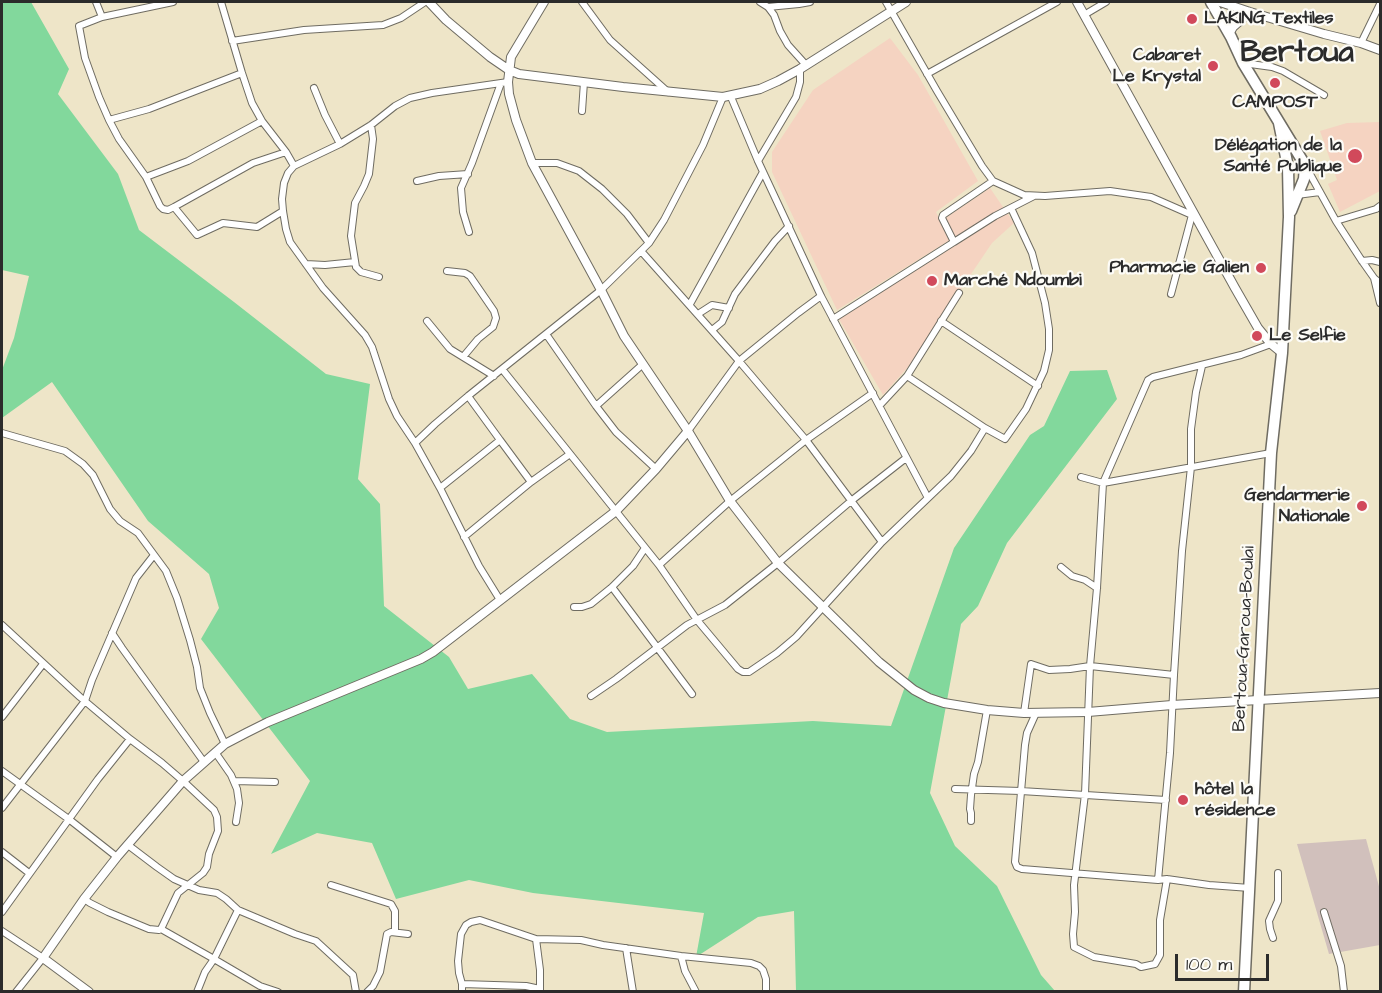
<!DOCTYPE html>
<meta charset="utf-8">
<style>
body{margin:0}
#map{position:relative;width:1382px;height:993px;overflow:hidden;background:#eee5c8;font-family:"Architects Daughter",sans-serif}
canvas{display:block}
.frame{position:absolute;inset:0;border:3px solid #2b2b2b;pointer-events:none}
.scale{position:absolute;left:1175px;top:954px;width:94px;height:27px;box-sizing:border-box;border:3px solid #2b2b2b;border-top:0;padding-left:8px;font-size:18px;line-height:21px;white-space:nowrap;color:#2b2b2b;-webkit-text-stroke:4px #fdfcf7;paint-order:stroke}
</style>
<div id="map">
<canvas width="1382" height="993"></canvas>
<div class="frame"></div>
<div class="scale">100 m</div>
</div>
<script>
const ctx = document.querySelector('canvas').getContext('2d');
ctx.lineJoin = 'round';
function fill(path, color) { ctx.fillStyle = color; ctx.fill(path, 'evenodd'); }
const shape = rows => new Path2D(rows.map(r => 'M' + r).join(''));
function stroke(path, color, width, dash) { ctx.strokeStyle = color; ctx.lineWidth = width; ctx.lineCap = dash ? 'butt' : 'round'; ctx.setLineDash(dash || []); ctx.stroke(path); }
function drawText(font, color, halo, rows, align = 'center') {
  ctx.font = font + ' "Architects Daughter",sans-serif'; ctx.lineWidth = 4.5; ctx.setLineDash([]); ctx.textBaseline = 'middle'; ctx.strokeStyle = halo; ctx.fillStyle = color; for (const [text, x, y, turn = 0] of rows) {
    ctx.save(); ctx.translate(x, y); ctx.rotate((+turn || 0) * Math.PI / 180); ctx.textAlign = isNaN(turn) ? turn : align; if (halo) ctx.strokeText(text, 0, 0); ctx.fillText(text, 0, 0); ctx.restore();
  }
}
const built = shape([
 [890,38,918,75,978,181,936,212,950,240,837,310,772,172,772,152,813,90],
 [1380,122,1380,191,1340,212,1328,184,1337,180,1320,131,1347,123],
 [990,188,1014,223,992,243,909,366,883,395,839,319,957,244,944,219]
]);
const industrial = shape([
 [1366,839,1380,890,1380,945,1329,954,1297,844]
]);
const green = shape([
 [2,2,31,2,69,69,58,94,118,174,139,230,234,302,326,374,370,384,358,479,380,504,384,606,449,657,468,689,532,674,570,719,607,732,813,721,891,726,954,548,1030,435,1044,426,1070,371,1107,370,1117,399,1007,543,978,606,961,624,930,793,955,846,997,886,1041,975,1055,991,796,991,794,911,758,917,696,957,704,913,533,893,469,880,396,899,372,843,317,833,271,854,310,781,201,639,219,608,209,574,148,521,52,382,2,418,2,370,14,338,29,276,2,270]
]);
const minor = shape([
 [96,2,102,17,173,2],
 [221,2,242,73,252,103,262,121,286,152,294,166],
 [582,2,610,40,668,92],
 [760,2,768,7,774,15,780,31,788,45,806,65],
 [886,2,937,91,982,166,993,181,1024,195,1045,196,1110,191,1151,197,1192,215,1194,213],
 [768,7,799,4,810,2],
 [1084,15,1106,2],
 [102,17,79,26,85,58,99,97,109,120,119,139,146,177,160,206,163,209,168,210,174,207,253,163,286,152],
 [232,41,304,30,383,25,401,18,425,2],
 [1361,43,1380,4],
 [1243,63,1272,67,1283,71,1324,95],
 [927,74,1057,2],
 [314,88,325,115,340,144],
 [731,97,758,161,821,296,928,498],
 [582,111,584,82],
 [109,120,149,109,242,73],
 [371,125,373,139,369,174,364,186,355,203,351,236,356,267,361,272,379,277],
 [758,161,796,97,800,82,800,69],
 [532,163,557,163,579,171,602,189,627,214,649,243],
 [1288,167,1305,165,1336,221,1362,261,1374,278,1380,283],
 [146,177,188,161,262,121],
 [417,181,439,176,468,174],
 [1297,195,1320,192],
 [174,207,197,235,223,223,257,227,283,211],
 [1336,221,1376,209,1380,206],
 [469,232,463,212,461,188,472,163,501,83],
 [954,242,995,216,1034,196],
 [641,251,739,361,806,440,882,542],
 [1362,261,1372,260,1380,262],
 [306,264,325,265,355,262],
 [447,271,465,273,470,276,494,311,496,318,493,327,478,339,463,357],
 [1374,278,1380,303],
 [1171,294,1192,215],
 [690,304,763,172],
 [698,314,712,305,729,308],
 [833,319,954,242,942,218,943,215,993,181],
 [427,321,450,349,494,376],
 [941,321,1038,386],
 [712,330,722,322,735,294,747,278,775,241,789,226],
 [546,334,596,406,643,364],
 [1202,366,1196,392,1191,429,1191,467,1182,551,1174,675,1170,753,1158,880,1167,879,1209,885,1250,888],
 [502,369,659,565,697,620,738,669,743,672,749,672,777,653,796,637,882,542,951,476,971,451,985,428],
 [907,376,959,293],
 [880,405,907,376,985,428,1005,439,1026,409,1044,371,1049,350,1049,329,1045,303,1032,253,1011,208],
 [596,406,616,432,656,469],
 [688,431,739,361,798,313,821,296],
 [2,433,65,451,83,464,93,475,110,509,120,521,138,533,166,571,177,598,190,640,197,667,200,688,210,713,225,744],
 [500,440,531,482,570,454],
 [415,443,397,416,389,399,372,347,365,335,323,288,290,242,286,229,283,211,282,199,284,183,288,173,294,166,340,144,371,125,395,106,410,98,432,93,508,82],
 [1081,477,1103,483,1271,453],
 [440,488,500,440,468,396],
 [464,537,531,482],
 [659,565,730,501,806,440,873,393],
 [1061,567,1072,576,1085,580,1097,588],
 [612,587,692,694],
 [500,600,479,566,440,488,415,443,435,424,468,396,601,290,649,243,664,220,703,145,723,97],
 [574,607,582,607,591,604,612,587,633,566,645,548],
 [2,625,80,697,130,739,162,763,183,781,214,810,217,817,218,831,209,854,207,867,203,873,178,893,161,929,159,930,149,929,108,912,90,903,84,899],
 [112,633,122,648,204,762],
 [591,696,616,679,687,625,725,605,778,563,851,501,906,458],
 [1024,713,1031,664,1049,670,1070,669,1090,666,1174,675],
 [1036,713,1027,733,1025,745,1015,862,1017,867,1022,869,1158,880],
 [2,717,43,664],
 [215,752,231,775,237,789,239,803,236,822],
 [2,771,70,820,117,857],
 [234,781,275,782],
 [955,789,1021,791,1166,800],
 [2,808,85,701,92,680,136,578,154,555],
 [971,821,971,813,970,809,971,795,974,774,978,762,987,710],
 [128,845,157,867,174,879,199,890,217,893,226,899,238,910,295,934,316,941,353,975,356,992],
 [2,852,29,873],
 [1167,879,1160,920,1160,955,1155,964,1141,967,1136,964,1094,957,1074,947,1073,934,1075,912,1074,885,1085,794,1090,666,1097,588,1103,483,1148,380,1153,377,1241,355,1271,344],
 [331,885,391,904,395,911,395,932],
 [2,912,98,779,130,739],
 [1324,912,1341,966,1344,992],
 [161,929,214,959,238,910],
 [2,931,43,958,16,992],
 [1273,938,1270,929,1269,921,1278,901,1278,873],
 [536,939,581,940,603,945,681,956,751,963,759,966,763,970,766,979,766,992],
 [626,948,633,992],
 [681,956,685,971,696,992],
 [462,984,526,986,540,989],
 [197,992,205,972,214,959,260,986,278,992],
 [367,992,373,986,380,972,387,934,391,932,408,934],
 [462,992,462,984,459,973,458,961,461,934,466,925,471,922,480,920,536,939,540,970,540,992]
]);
const tertiary = shape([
 [429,2,446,20,490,57,509,70,519,74,623,87,723,97,760,89,778,81,800,69,906,2],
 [544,2,511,57,508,82,509,94,516,120,532,163,601,290,624,336,688,431,730,501,778,563,879,662,914,690,929,698,944,703,987,710,1024,713,1088,712,1172,705,1380,693],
 [1077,2,1235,288,1258,328,1271,344,1282,353],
 [89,992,43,958,84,899,117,857,183,781,225,744,246,733,268,722,421,659,433,652,616,511,656,469,688,431]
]);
const secondary = shape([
 [1220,2,1250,12,1324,34,1361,43,1380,50],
 [1231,37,1229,34,1233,27,1250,12]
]);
const trunk = shape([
 [1211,2,1231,37,1243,63,1305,165,1304,179,1291,211],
 [1244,992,1271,453,1282,353,1289,217,1288,167,1279,123]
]);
const markers = [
 [1192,19,6,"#d1495b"],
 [1213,66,6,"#d1495b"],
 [1275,83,6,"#d1495b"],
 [1355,156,8,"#d1495b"],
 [1261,268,6,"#d1495b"],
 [932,281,6,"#d1495b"],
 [1257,336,6,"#d1495b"],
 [1362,506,6,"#d1495b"],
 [1183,800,6,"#d1495b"]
];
const poiNames = [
 ["LAKING Textiles",1204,19],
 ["Cabaret",1201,56,"right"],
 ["Le Krystal",1201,77,"right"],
 ["CAMPOST",1275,103,"center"],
 ["Délégation de la",1342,146,"right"],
 ["Santé Publique",1342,167,"right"],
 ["Pharmacie Galien",1249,268,"right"],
 ["Marché Ndoumbi",944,281],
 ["Le Selfie",1269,336],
 ["Gendarmerie",1350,496,"right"],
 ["Nationale",1350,517,"right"],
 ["hôtel la",1195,790],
 ["résidence",1195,811]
];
const streetNames = [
 ["Bertoua-Garoua-Boulai",1245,639,-87]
];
const townNames = [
 ["Bertoua",1297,55]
];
fill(built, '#f5d3c1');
fill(industrial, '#d1c0bc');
fill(green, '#82d89c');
stroke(minor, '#6f6c62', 8);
stroke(tertiary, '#6f6c62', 10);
stroke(secondary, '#6f6c62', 10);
stroke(trunk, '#6f6c62', 13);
stroke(minor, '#fff', 6);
stroke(tertiary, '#fff', 8);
stroke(secondary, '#fff', 8);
stroke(trunk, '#fff', 10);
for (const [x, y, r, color] of markers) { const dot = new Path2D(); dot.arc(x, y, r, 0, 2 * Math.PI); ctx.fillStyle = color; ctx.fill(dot); stroke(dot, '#fdfcf7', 2); }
drawText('bold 18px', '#2b2b2b', '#fdfcf7', poiNames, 'left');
drawText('18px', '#2b2b2b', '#fdfcf7', streetNames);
drawText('bold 30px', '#2b2b2b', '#fdfcf7', townNames);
</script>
